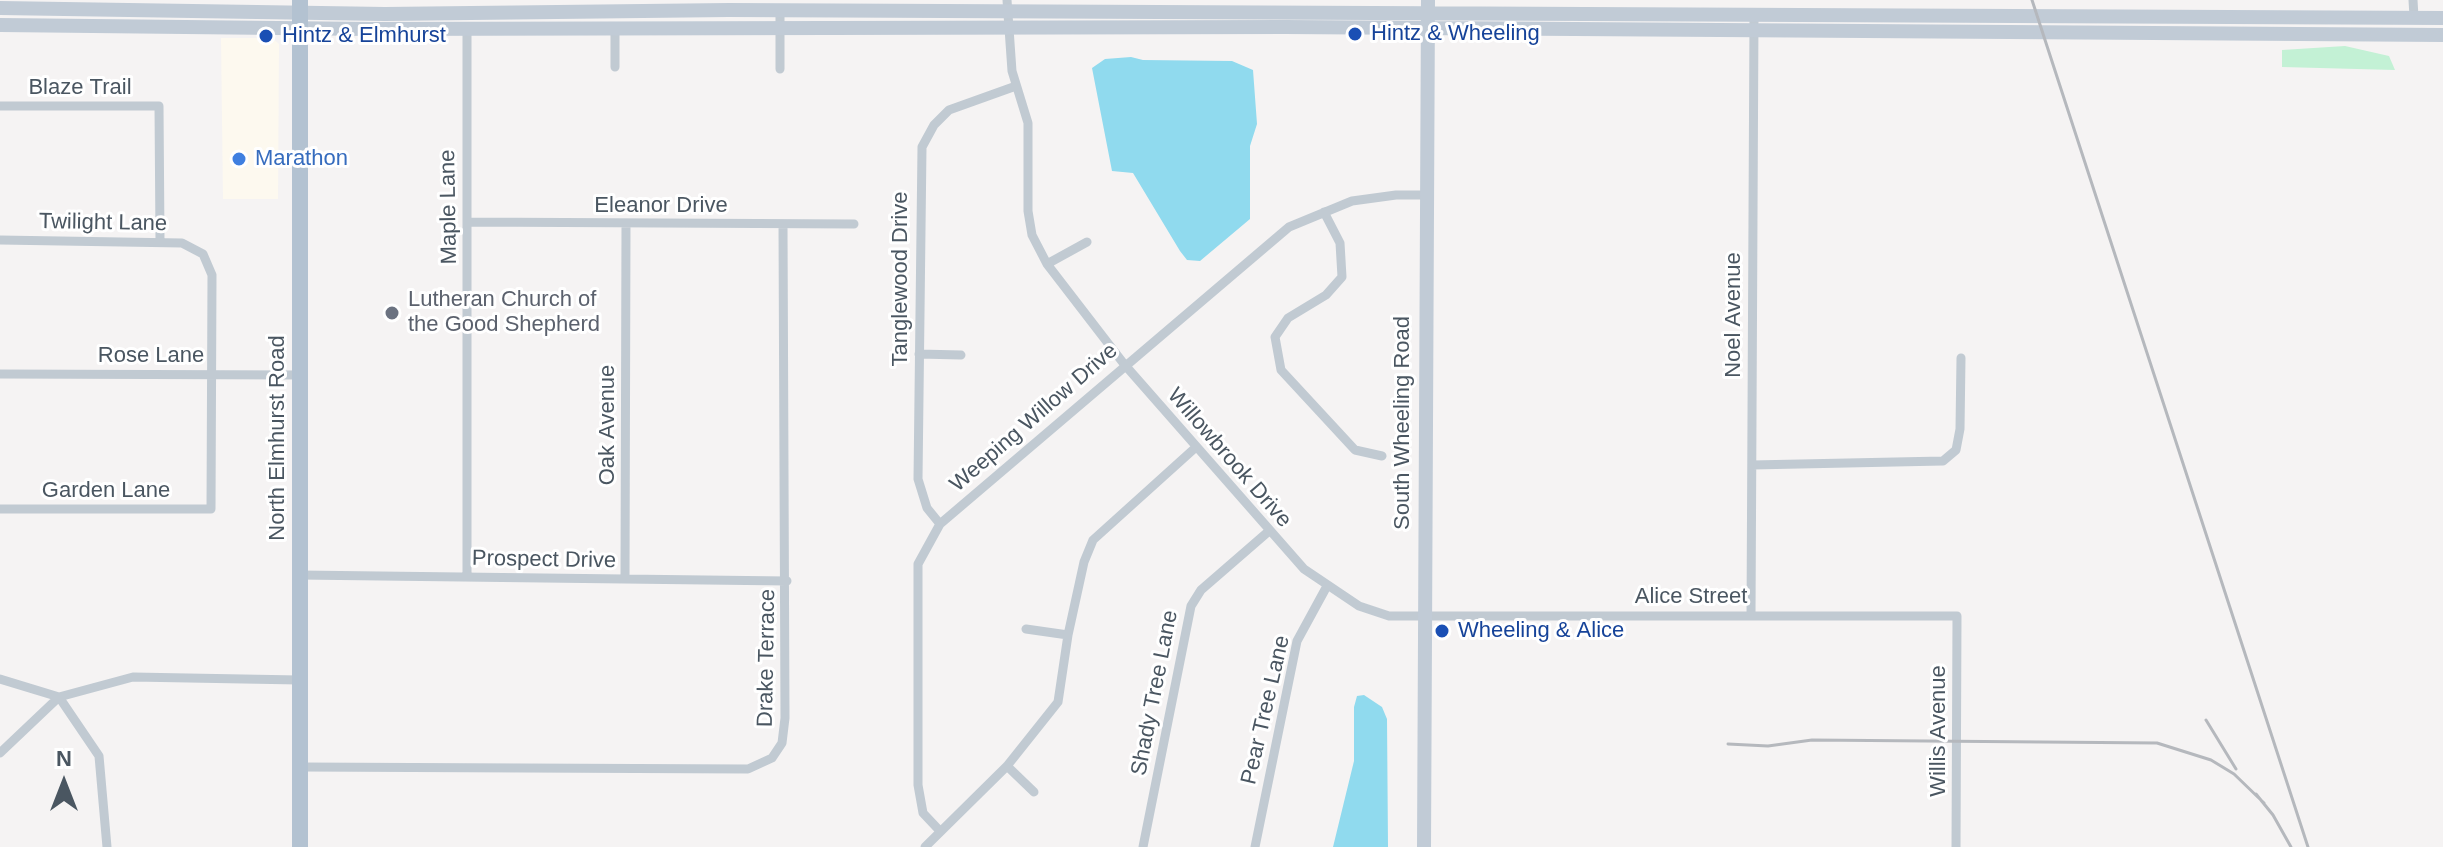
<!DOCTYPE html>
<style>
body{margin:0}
#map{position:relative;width:2443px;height:847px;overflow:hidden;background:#f5f3f3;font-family:Arial,sans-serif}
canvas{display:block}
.north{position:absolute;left:24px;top:743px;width:80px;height:80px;-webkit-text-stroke:6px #fff;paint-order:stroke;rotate:0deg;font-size:22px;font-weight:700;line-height:32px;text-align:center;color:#4a5661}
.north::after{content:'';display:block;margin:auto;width:28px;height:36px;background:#4a5661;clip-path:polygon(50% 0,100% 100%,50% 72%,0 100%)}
</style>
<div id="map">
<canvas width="2443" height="847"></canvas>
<div class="north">N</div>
</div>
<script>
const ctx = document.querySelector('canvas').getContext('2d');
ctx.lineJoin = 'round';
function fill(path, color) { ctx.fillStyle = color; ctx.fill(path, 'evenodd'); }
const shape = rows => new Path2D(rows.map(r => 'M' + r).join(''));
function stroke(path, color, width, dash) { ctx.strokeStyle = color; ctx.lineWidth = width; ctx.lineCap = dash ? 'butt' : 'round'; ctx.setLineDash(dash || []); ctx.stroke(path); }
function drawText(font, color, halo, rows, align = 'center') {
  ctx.font = font + ' Arial,sans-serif'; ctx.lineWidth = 6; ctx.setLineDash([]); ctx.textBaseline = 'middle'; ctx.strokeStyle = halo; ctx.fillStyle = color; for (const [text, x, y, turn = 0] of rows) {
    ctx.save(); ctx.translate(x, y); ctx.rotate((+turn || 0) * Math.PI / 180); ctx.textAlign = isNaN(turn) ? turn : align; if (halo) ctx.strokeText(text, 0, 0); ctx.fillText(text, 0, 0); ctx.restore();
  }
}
const commercial = shape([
 [221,38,272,38,279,44,278,199,223,199]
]);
const green = shape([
 [2345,46,2389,56,2395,70,2282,67,2282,50]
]);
const water = shape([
 [1131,57,1143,60,1232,61,1253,70,1257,124,1250,146,1250,219,1200,261,1187,260,1180,251,1133,173,1112,171,1092,68,1105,59],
 [1364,695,1382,707,1387,719,1388,847,1333,847,1354,761,1354,707,1357,696]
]);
const minor = shape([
 [1007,0,1012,71,1028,123,1028,211,1032,235,1047,264,1124,364,1304,569,1359,606,1389,616,1957,616,1956,847],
 [2413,0,2414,17],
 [780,10,780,69],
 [615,28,615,67],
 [467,29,467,577],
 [0,106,159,106,160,240],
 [1324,212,1340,243,1342,277,1326,295,1288,318,1275,337,1281,370,1355,450,1382,456],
 [467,222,854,224],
 [0,240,182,243,203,254,212,275,211,509,0,509],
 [1047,264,1087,242],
 [919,354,961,355],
 [0,374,301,375],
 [1752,465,1943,461,1956,450,1960,429,1961,358],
 [940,524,927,508,918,479,922,147,934,125,949,110,1016,86],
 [299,575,787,581],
 [625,579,626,223],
 [1751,615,1754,15],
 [1026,629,1068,635],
 [0,679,59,697,99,756,107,847],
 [0,753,59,697,133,677,299,680],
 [1007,766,1034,792],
 [300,767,748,769,772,758,782,743,785,718,783,224],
 [939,830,923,813,918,785,918,564,940,524,1289,227,1352,201,1396,195,1425,195],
 [925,847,1007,766,1058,702,1068,635,1084,562,1093,540,1195,448],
 [1143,847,1191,606,1201,590,1269,531],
 [1255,847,1297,641,1327,586]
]);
const secondary = shape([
 [0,8,385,14,729,10,2443,18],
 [0,25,370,29,1285,27,2443,35],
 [1424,847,1428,0]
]);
const primary = shape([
 [300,0,300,847]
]);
const rail = shape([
 [2032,0,2308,847],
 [2206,720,2236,769],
 [1728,744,1768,746,1812,740,2157,743,2211,760,2234,774,2264,803],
 [2256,794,2273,815,2291,847]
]);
const markers = [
 [1355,34,8,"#1a4fb4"],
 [266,36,8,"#1a4fb4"],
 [239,159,8,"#3f7fe0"],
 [392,313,8,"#6b7280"],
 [1442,631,8,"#1a4fb4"]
];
const transitNames = [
 ["Hintz & Wheeling",1371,34],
 ["Hintz & Elmhurst",282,36],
 ["Wheeling & Alice",1458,631]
];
const streetNames = [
 ["Blaze Trail",80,88],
 ["Eleanor Drive",661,206],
 ["Maple Lane",449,207,-91],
 ["Twilight Lane",103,223,1],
 ["Tanglewood Drive",901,279,-90],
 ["Noel Avenue",1734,315,-90],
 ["Rose Lane",151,356],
 ["Weeping Willow Drive",1034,418,-41],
 ["South Wheeling Road",1403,423,-90],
 ["Oak Avenue",608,425,-90],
 ["North Elmhurst Road",278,438,-90],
 ["Willowbrook Drive",1229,458,49],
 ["Garden Lane",106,491],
 ["Prospect Drive",544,560,1],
 ["Alice Street",1691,597],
 ["Drake Terrace",767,658,-89],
 ["Shady Tree Lane",1155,693,-79],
 ["Pear Tree Lane",1266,710,-77],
 ["Willis Avenue",1939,731,-90]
];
const shopNames = [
 ["Marathon",255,159]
];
const worshipNames = [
 ["Lutheran Church of",408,300],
 ["the Good Shepherd",408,325]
];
fill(commercial, '#fdf9ef');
fill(green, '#c3f1d5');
fill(water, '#90daee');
stroke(minor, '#c1cad2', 9);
stroke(secondary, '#c1cbd6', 14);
stroke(primary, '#b3c2d1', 16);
stroke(rail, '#b5b8bd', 3);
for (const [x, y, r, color] of markers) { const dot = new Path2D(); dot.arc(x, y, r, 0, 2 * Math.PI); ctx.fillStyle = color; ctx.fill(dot); stroke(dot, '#fff', 3); }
drawText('22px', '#164399', '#fff', transitNames, 'left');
drawText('22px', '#4a5661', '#fff', streetNames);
drawText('22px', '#366cbe', '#fff', shopNames, 'left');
drawText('22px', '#5b616d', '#fff', worshipNames, 'left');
</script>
